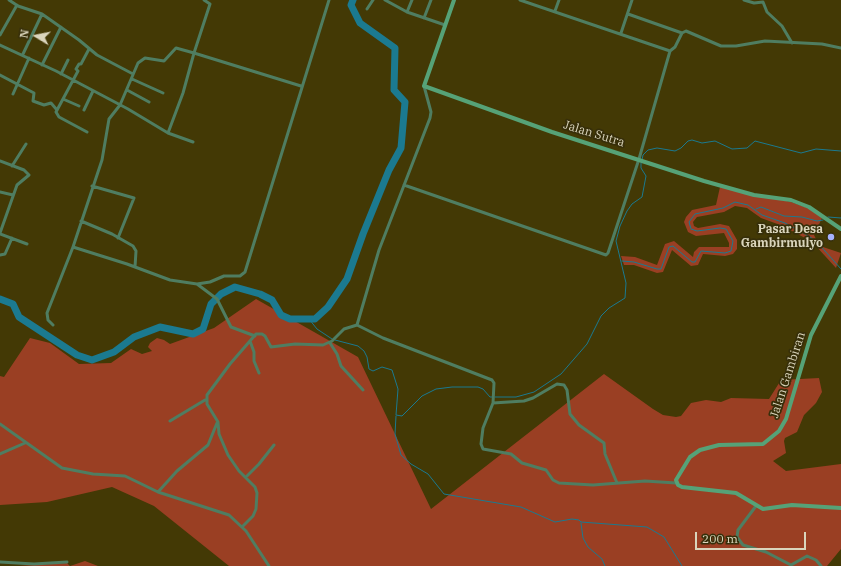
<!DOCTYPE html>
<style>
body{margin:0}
#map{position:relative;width:841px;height:566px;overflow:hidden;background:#433905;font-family:"IBM Plex Serif",serif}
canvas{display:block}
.north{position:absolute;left:16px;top:16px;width:40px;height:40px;-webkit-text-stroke:3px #372f0a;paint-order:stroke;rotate:280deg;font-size:11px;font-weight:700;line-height:16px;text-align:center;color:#dad5bc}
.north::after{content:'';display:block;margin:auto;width:14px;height:18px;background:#dad5bc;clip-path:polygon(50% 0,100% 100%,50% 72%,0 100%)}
.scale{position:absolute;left:695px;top:532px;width:111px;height:18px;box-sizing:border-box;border:2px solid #dad5bc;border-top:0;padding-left:5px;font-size:12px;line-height:14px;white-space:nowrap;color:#dad5bc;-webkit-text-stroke:3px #372f0a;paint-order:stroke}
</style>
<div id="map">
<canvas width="841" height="566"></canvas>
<div class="north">N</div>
<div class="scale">200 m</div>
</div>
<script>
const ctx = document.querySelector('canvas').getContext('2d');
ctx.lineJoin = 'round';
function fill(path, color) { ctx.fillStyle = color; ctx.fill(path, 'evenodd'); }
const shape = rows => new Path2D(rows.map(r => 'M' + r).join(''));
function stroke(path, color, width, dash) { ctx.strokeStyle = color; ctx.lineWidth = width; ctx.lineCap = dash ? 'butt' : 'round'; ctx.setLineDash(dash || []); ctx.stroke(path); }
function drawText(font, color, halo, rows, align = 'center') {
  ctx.font = font + ' "IBM Plex Serif",serif'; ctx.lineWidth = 3.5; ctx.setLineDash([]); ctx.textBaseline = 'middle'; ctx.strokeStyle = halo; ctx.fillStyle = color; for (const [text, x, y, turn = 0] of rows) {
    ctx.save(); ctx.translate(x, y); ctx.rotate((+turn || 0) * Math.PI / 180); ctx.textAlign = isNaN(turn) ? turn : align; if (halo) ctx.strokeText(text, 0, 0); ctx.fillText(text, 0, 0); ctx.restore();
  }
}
const green = shape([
 [720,187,791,202,808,208,822,218,814,235,816,239,822,241,823,247,841,253,836,268,815,245,805,238,783,226,761,218,747,208,735,206,724,212,697,217,693,222,694,226,698,228,720,224,729,226,737,240,737,249,733,254,725,256,703,254,698,265,691,266,672,250,663,272,657,273,634,265,624,265,621,256,635,257,657,265,665,244,674,241,693,257,694,252,699,247,729,247,729,243,724,233,696,236,688,232,684,222,686,217,692,210,716,205],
 [256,299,358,357,431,509,604,374,653,409,663,415,676,417,681,416,691,403,706,400,721,402,731,398,769,399,781,380,819,378,822,392,816,403,804,415,797,432,785,438,784,441,786,453,773,461,786,471,841,464,841,549,827,566,229,566,154,506,112,487,47,502,0,505,0,376,4,377,30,338,50,343,79,364,111,363,131,349,142,354,152,351,148,347,150,343,157,338,164,340,170,344,214,328],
 [85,561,98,566,19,566,67,563,70,566]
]);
const stream = shape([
 [642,160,643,155,648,150,657,148,675,151,681,148,688,141,692,140,702,143,715,141,732,149,747,148,755,141,801,153,816,149,841,151],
 [756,209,761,207,784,216,802,217,817,221,823,220],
 [828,217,841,218],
 [622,261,634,262,657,269,661,269,669,247,673,246,692,262,695,262,701,251,725,253,731,251,733,241,726,229,720,228,697,231,691,229,689,222,695,214,723,208,735,202,748,205,762,215,785,223,807,235,817,242,841,269],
 [309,319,317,329,332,339],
 [335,340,358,346,364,351,367,357,369,369,373,371,382,367,392,370,398,389,396,415,402,416,422,396,436,389,452,387,478,387,483,389,490,397,492,397],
 [495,397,516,397,534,392,561,374,587,344,601,316,609,308,625,298,626,283,616,241,620,226,627,211,632,204,642,197,646,176,641,168,641,163],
 [396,416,395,434,401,455,411,464,428,474,444,494,521,507,555,522,572,519,579,520,581,522,647,527,664,537,682,566],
 [581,523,583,538,588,547,602,559,605,566]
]);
const river = shape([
 [0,299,13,304,19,317,77,355,92,360,114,352,134,337,160,327,193,334,203,329,211,304,221,294,235,287,260,294,272,300,281,315,290,319,315,319,328,307,347,279,363,234,389,170,401,148,405,102,394,90,395,48,360,23,351,5,353,0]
]);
const street = shape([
 [9,0,18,6,42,14,79,40,97,55,133,74],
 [385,0,407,12,445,25],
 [744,0,754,3,763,2,767,12,782,26,792,43],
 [367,9,373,0],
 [555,11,559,0],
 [407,12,412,0],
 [628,14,682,33],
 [424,18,431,0],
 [621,33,632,0],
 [0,35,17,5],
 [0,45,56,71,128,109,168,133,183,93,194,53,301,86],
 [670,51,675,47,682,33,686,31,721,46,736,46,765,41,822,44,841,48],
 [23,54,42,14],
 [42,65,61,27],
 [61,74,68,60],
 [0,75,34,93,33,101,44,105,51,103,57,110],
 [132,79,163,93],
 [127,90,149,102],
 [13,94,29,58],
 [63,99,79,106],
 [84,110,93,91],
 [87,132,59,117,56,112,78,71,76,69,79,64,81,64,89,49],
 [168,133,193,142],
 [0,161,24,170,29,175,17,185,0,233],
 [12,166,26,144],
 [404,185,606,255,608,253,639,159,670,51,520,0],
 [92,186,134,198,118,238],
 [0,192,13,195],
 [81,221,112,234,133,246,136,251,135,267],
 [0,234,27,244],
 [73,247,102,160,109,119,120,105,138,63,145,58,164,61,176,48,194,53,210,4,204,0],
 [0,255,5,254,12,238],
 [197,284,210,282,224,276,240,276,245,272,329,0],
 [53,325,48,320,47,313,73,247,127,264,170,280,197,284,217,299,231,327,255,336],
 [357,325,383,338,492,380,494,383,493,403,483,428,481,444,483,449,511,454,522,463,546,470,553,480,559,483,593,485,645,481,676,483],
 [250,341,254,352,254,361,259,373],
 [330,343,337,354,341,366,363,390],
 [493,403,524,401,533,398,557,384,564,385,567,390,570,414,579,425,604,443,605,454,617,483],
 [170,421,205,400],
 [0,424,62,468,93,474,125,476,158,492,229,515,246,531,269,566],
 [0,454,25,443],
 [246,477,259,464,274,445],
 [158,492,177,471,208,445,217,423],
 [756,506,738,530,737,537,743,545,766,552,791,565,807,556,816,560,821,566],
 [242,527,253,516,256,509,257,493,255,487,239,471,228,455,219,434,218,422,207,404,207,395,230,364,256,334,262,334,265,336,271,347,295,344,323,345,332,341,344,329,357,325,379,250,430,118,431,112,424,86],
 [0,562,34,564,67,562]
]);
const secondary = shape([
 [454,0,424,86,552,132,704,181,754,195,791,200,809,207,841,229],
 [841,276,811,335,786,419,779,431,763,444,719,445,700,450,690,457,676,480,678,485,682,487,736,493,763,509,792,505,841,508]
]);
const markers = [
 [831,237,4,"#a6b1fc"]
];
const streetNames = [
 ["Jalan Sutra",594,134,17],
 ["Jalan Gambiran",788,375,-72]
];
const poiNames = [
 ["Pasar Desa",823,230],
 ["Gambirmulyo",823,244]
];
fill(green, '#9a3f23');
stroke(stream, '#1b7a90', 1);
stroke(river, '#1b7a90', 7);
stroke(street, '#4f7d61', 3);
stroke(secondary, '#56a277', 4);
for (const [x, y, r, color] of markers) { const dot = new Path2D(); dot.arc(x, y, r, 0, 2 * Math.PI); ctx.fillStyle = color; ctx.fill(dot); stroke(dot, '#372f0a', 1.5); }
drawText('12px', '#dad5bc', '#372f0a', streetNames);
drawText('bold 12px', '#dad5bc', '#372f0a', poiNames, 'right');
</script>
